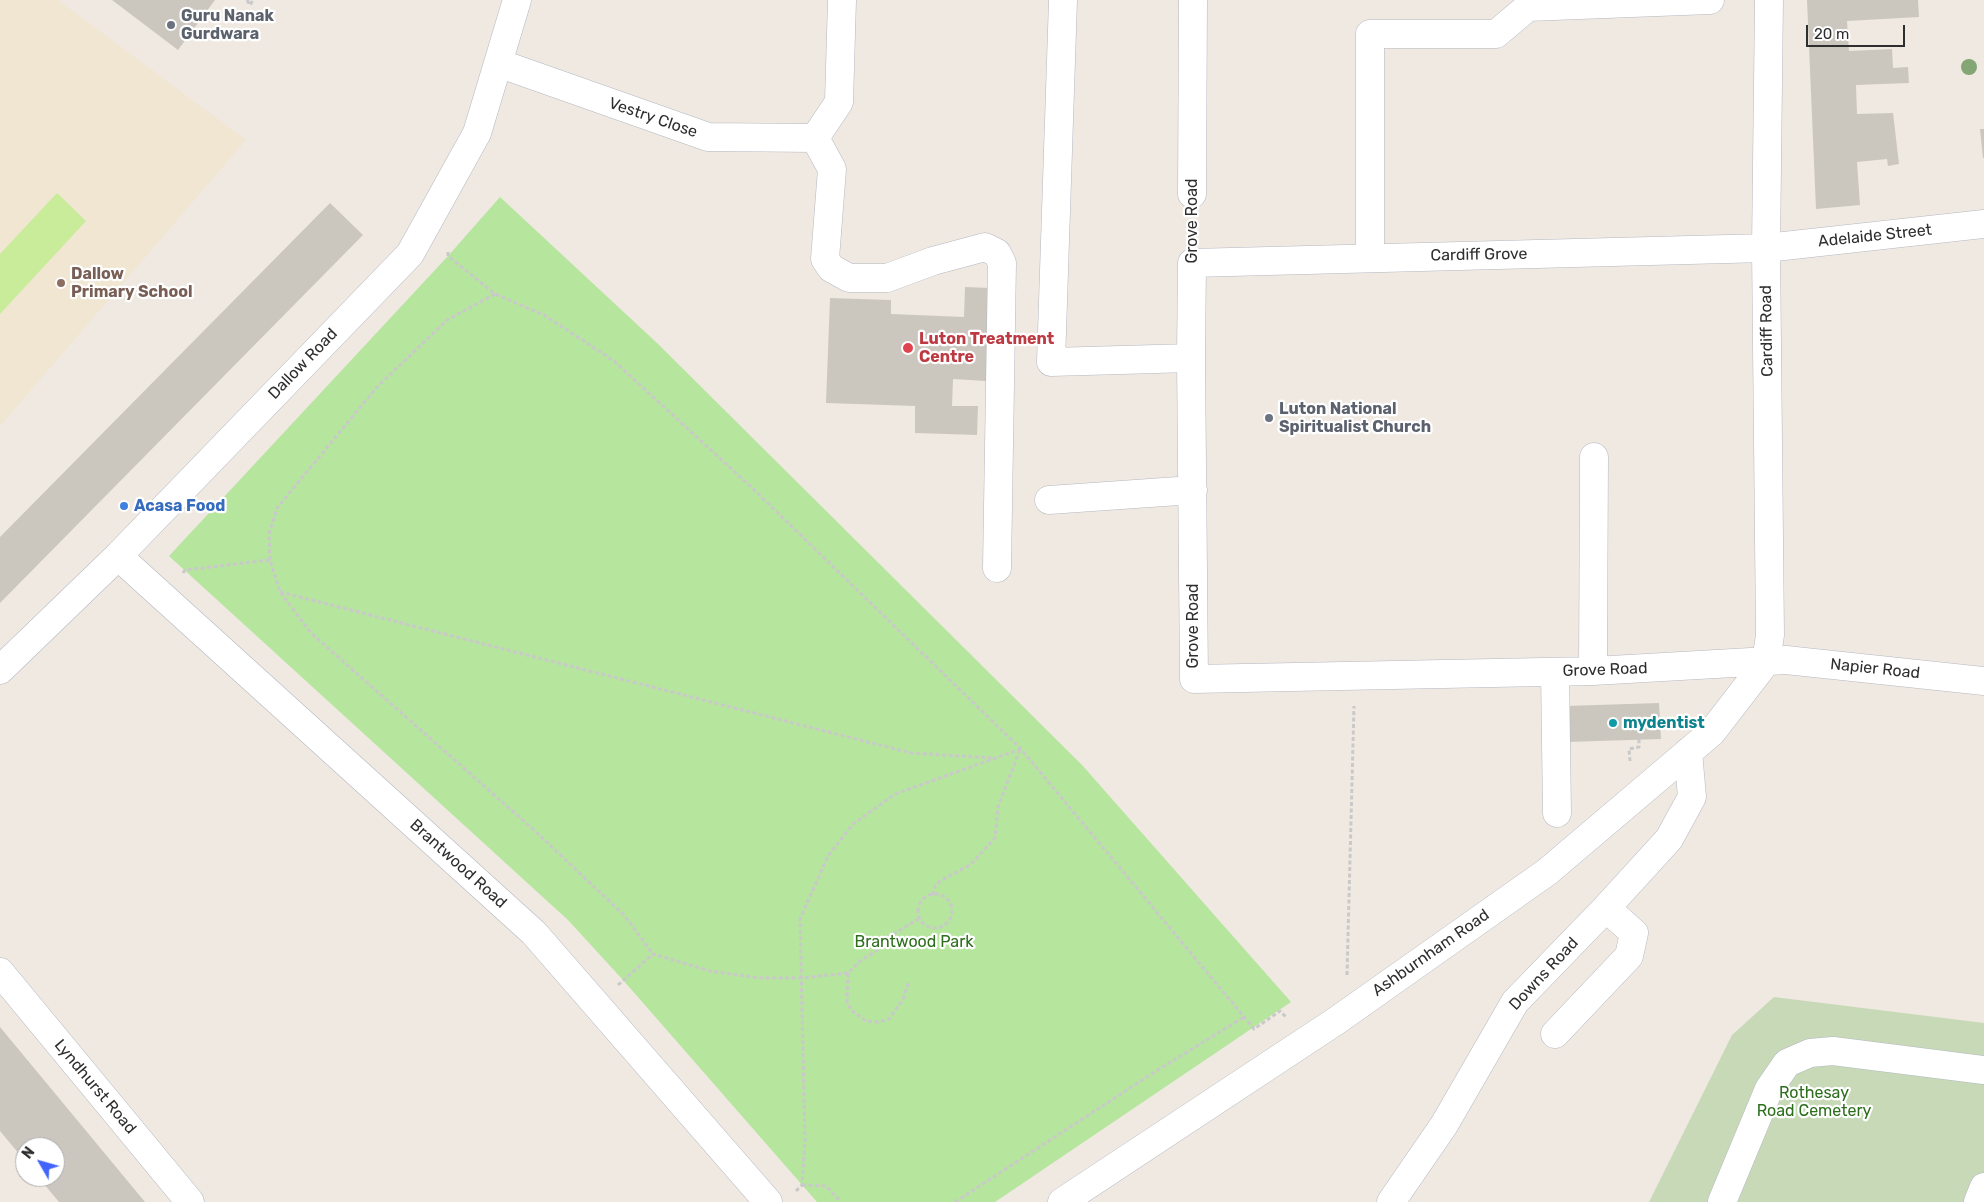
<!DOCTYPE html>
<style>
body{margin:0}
#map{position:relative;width:1984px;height:1202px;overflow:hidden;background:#efe9e1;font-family:Rubik,sans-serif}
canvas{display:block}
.north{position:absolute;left:15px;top:1137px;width:50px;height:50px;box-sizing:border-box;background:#fff;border:1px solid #ababab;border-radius:50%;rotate:308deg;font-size:14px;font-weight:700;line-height:20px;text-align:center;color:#2e2e2e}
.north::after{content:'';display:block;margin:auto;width:18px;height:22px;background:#4264fb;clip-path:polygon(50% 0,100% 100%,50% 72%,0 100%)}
.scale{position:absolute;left:1806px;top:25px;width:99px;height:22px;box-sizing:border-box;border:2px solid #2e2e2e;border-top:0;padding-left:6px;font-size:15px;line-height:18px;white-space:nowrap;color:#2e2e2e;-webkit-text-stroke:4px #fff;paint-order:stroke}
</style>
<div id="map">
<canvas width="1984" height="1202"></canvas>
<div class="north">N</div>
<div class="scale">20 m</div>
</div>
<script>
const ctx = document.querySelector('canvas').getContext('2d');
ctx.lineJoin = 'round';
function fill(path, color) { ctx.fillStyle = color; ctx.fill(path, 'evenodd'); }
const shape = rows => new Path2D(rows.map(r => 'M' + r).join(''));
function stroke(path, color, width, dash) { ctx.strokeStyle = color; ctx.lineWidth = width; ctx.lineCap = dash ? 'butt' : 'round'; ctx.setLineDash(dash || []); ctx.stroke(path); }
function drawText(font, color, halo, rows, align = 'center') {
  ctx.font = font + ' Rubik,sans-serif'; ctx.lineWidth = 4.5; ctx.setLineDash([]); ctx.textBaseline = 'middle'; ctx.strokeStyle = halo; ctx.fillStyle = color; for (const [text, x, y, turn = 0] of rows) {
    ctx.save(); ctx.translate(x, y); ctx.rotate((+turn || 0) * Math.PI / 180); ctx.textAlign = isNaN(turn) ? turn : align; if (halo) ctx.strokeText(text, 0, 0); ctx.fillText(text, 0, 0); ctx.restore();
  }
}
const education = shape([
 [0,0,58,0,246,140,0,426]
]);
const green = shape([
 [500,197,657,343,1082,765,1291,1002,995,1202,817,1202,623,980,568,920,169,556,448,256]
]);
const cemetery = shape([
 [1774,997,1984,1023,1984,1202,1649,1202,1732,1035]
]);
const pitch = shape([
 [57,193,86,221,0,314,0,254]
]);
const building = shape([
 [112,0,215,0,178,50],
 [1807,0,1918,0,1919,17,1847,21,1849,51,1892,49,1893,68,1908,67,1909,83,1856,85,1857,114,1893,113,1899,164,1888,166,1887,159,1857,162,1860,205,1816,209],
 [1980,129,1984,129,1984,158,1983,158],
 [330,203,363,235,0,603,0,537],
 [965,287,990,288,986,381,953,379,952,406,978,406,977,435,915,433,915,406,826,403,830,298,891,300,891,314,964,317],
 [1659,703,1661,739,1567,742,1566,706],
 [0,1027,145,1202,59,1202,38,1177,55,1177,55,1147,25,1147,25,1161,0,1131]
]);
const path = shape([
 [247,0,250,5,253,0],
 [448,252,448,256,495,294,544,315,614,361,750,486,1021,749,1254,1029,1280,1011,1287,1018],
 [270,560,269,534,277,508,377,387,447,320,495,294],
 [183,573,185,570,270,560,280,592,311,633,535,831,624,915,653,954],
 [280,592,911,753,994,758],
 [1630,761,1629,749,1639,747,1639,739],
 '918 911a17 17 0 1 1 34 0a17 17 0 1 1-34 0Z',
 [933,895,935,886,940,881,970,865,995,838,998,807,1020,749],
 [848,973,847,1001,851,1010,866,1021,878,1022,889,1019,903,999,909,981],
 [1347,975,1354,706],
 [618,985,653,954,710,971,759,978,802,978,848,973,860,961,876,951,885,939,920,918],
 [802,1185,826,1186,841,1202],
 [796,1191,802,1185,805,1140,800,919,828,856,853,824,895,794,1021,749],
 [955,1202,1156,1071,1244,1017]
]);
const minor = shape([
 [1063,0,1051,362,1191,358],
 [498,63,708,137,815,138,832,169,825,259,831,268,849,278,887,278,933,261,985,247,997,253,1002,263,997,568],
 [815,138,839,102,842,0],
 [1192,194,1193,0],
 [1984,224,1766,248,1192,263,1191,358,1194,679,1593,671,1786,660,1984,681],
 [1370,258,1370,34,1496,34,1528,7,1710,0],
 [1049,500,1193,490],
 [118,556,534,933,768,1202],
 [0,670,118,556,410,254,477,133,517,0],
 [1593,671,1594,457],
 [1555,672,1557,813],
 [0,972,190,1202],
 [1555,1034,1629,956,1634,933,1606,908],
 [1062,1202,1336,1021,1547,872,1712,732,1766,662,1770,635,1766,248,1769,0],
 [1391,1202,1444,1125,1515,1002,1606,908,1669,839,1692,797,1688,752],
 [1722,1202,1769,1089,1787,1063,1810,1053,1833,1051,1984,1070],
 [1978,1202,1984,1187]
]);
const trees = [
 [1969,67]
];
const markers = [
 [171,25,5,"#6b7280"],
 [61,283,5,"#8d6e63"],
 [908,348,6,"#e0444e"],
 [1269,418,5,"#6b7280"],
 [124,506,5,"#3f7fe0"],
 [1613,723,5,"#0f9aa8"]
];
const worshipNames = [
 ["Guru Nanak",181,16],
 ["Gurdwara",181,34],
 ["Luton National",1279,409],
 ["Spiritualist Church",1279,427]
];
const streetNames = [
 ["Vestry Close",653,118,19],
 ["Grove Road",1192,221,-90],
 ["Adelaide Street",1875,236,-6],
 ["Cardiff Grove",1479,255,-1],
 ["Cardiff Road",1767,331,-91],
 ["Dallow Road",303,364,-46],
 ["Grove Road",1193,626,-90],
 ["Napier Road",1875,669,6],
 ["Grove Road",1605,670,-2],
 ["Brantwood Road",458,864,42],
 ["Ashburnham Road",1431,953,-35],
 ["Downs Road",1544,974,-47],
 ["Lyndhurst Road",95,1087,50]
];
const educationNames = [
 ["Dallow",71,274],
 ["Primary School",71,292]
];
const healthNames = [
 ["Luton Treatment",919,339],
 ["Centre",919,357]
];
const shopNames = [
 ["Acasa Food",134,506]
];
const cultureNames = [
 ["mydentist",1623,723]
];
const parkNames = [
 ["Brantwood Park",914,942],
 ["Rothesay",1814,1093],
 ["Road Cemetery",1814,1111]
];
fill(education, '#f0e6d1');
fill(green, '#b6e59e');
fill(cemetery, '#c8d9b8');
fill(pitch, '#c9ec9a');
fill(building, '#cbc7bf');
stroke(minor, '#b4b7c1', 29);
stroke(path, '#c9c9c9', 3, [4, 2.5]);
stroke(minor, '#fff', 28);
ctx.fillStyle = '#84a574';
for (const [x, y] of trees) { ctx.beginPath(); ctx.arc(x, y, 8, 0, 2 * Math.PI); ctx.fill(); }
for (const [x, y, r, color] of markers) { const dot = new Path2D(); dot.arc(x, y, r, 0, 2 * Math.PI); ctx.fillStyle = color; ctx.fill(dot); stroke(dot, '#fff', 2); }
drawText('bold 16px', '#5b616d', '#fff', worshipNames, 'left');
drawText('16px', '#2e2e2e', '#fff', streetNames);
drawText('bold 16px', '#785e54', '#fff', educationNames, 'left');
drawText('bold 16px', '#be3a42', '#fff', healthNames, 'left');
drawText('bold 16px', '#366cbe', '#fff', shopNames, 'left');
drawText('bold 16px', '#0d838f', '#fff', cultureNames, 'left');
drawText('16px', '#2c6e1b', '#fff', parkNames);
</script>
